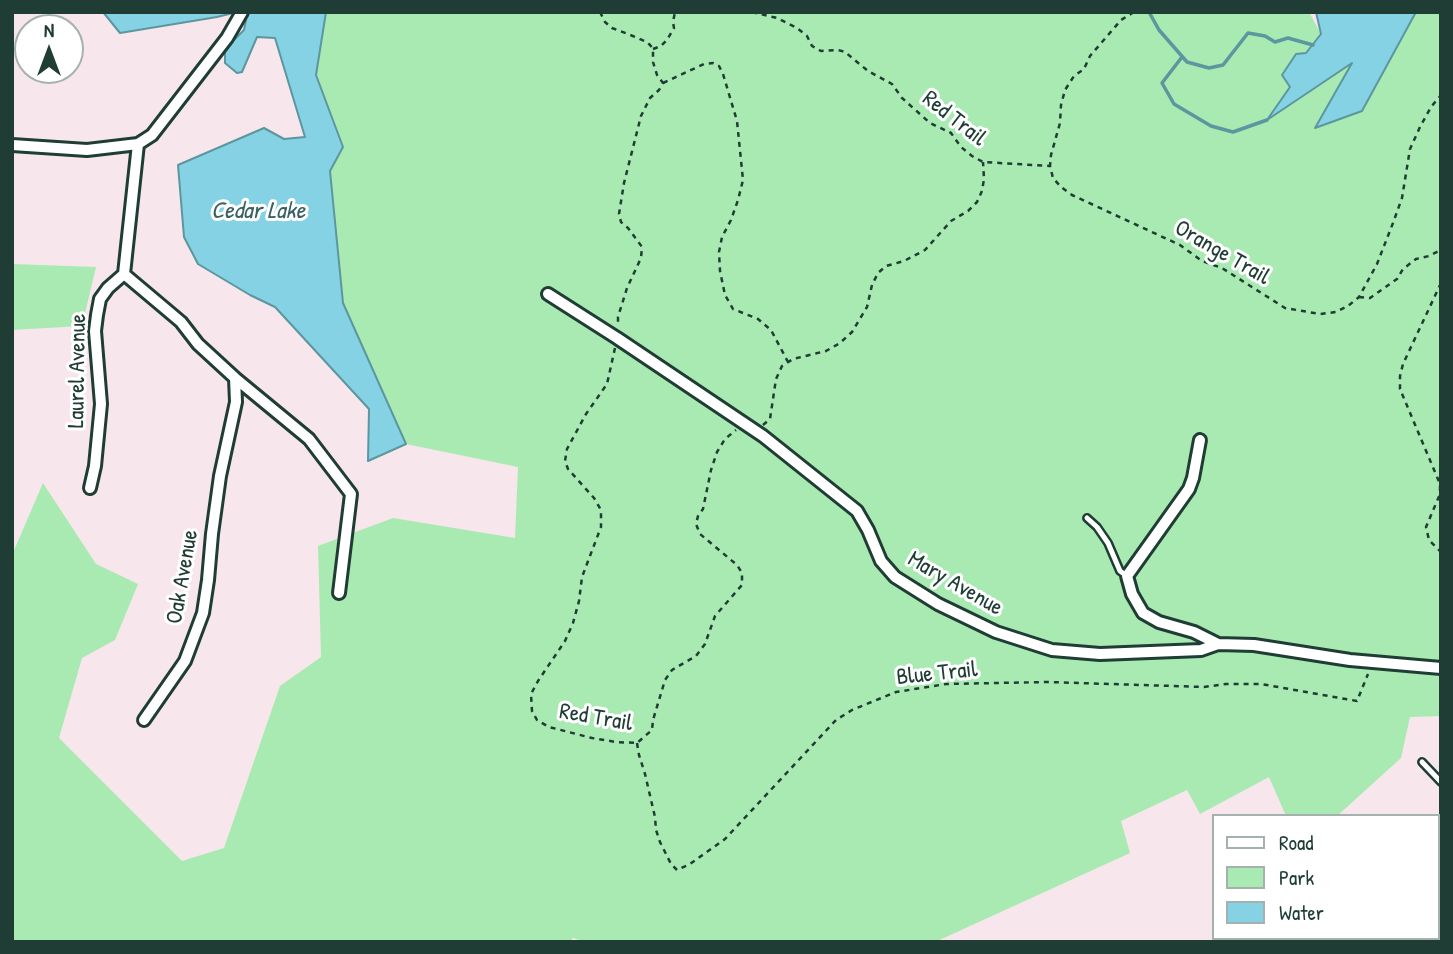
<!DOCTYPE html>
<style>
body{margin:0}
#map{position:relative;width:1453px;height:954px;overflow:hidden;background:#f7e6ec;font-family:"Patrick Hand",sans-serif}
canvas{display:block}
.frame{position:absolute;inset:0;border:14px solid #1f3d34;pointer-events:none}
.legend{position:absolute;left:1212px;top:814px;width:228px;height:126px;box-sizing:border-box;background:#fff;border:2px solid #a5b1ae;margin:0;padding:9px 12px;list-style:none;font-size:21px;color:#1f3d34}
.legend li{display:flex;align-items:center;gap:14px;height:35px}
.legend b{width:35px;border:2px solid #a5b1ae}
.north{position:absolute;left:14px;top:14px;width:70px;height:70px;box-sizing:border-box;background:#fff;border:2px solid #a5b1ae;border-radius:50%;rotate:0deg;font-size:19px;font-weight:700;line-height:28px;text-align:center;color:#1f3d34}
.north::after{content:'';display:block;margin:auto;width:24px;height:32px;background:#1f3d34;clip-path:polygon(50% 0,100% 100%,50% 72%,0 100%)}
</style>
<div id="map">
<canvas width="1453" height="954"></canvas>
<div class="frame"></div>
<ul class="legend">
<li><b style="height:9px;background:#fff"></b>Road</li>
<li><b style="height:19px;background:#a9eab2"></b>Park</li>
<li><b style="height:19px;background:#85d2e4"></b>Water</li>
</ul>
<div class="north">N</div>
</div>
<script>
const ctx = document.querySelector('canvas').getContext('2d');
ctx.lineJoin = 'round';
function fill(path, color) { ctx.fillStyle = color; ctx.fill(path, 'evenodd'); }
const shape = rows => new Path2D(rows.map(r => 'M' + r).join(''));
function stroke(path, color, width, dash) { ctx.strokeStyle = color; ctx.lineWidth = width; ctx.lineCap = dash ? 'butt' : 'round'; ctx.setLineDash(dash || []); ctx.stroke(path); }
function drawText(font, color, halo, rows, align = 'center') {
  ctx.font = font + ' "Patrick Hand",sans-serif'; ctx.lineWidth = 6; ctx.setLineDash([]); ctx.textBaseline = 'middle'; ctx.strokeStyle = halo; ctx.fillStyle = color; for (const [text, x, y, turn = 0] of rows) {
    ctx.save(); ctx.translate(x, y); ctx.rotate((+turn || 0) * Math.PI / 180); ctx.textAlign = isNaN(turn) ? turn : align; if (halo) ctx.strokeText(text, 0, 0); ctx.fillText(text, 0, 0); ctx.restore();
  }
}
const green = shape([
 [326,12,1309,12,1321,34,1291,87,1269,118,1354,61,1316,127,1362,111,1416,12,1441,12,1441,716,1410,717,1401,758,1337,816,1286,816,1269,777,1200,814,1187,790,1121,821,1130,853,935,942,586,942,573,938,570,942,12,942,12,555,43,483,96,564,138,584,115,640,82,658,59,738,182,861,224,848,280,686,321,657,318,546,393,518,515,538,518,467,406,444,343,303,330,171,343,147,316,75],
 [12,264,96,267,82,326,12,330]
]);
const water = shape([
 [103,12,326,12,316,75,343,147,330,171,343,303,406,444,368,461,369,409,275,307,250,295,198,264,184,237,178,165,264,128,284,139,305,137,275,38,257,37,242,72,237,73,225,63,225,52,230,44,244,30,246,20,233,13,217,17,120,33,103,12],
 [1316,12,1416,12,1362,111,1315,128,1352,63,1267,120,1290,87,1282,75,1296,54,1306,53,1321,34,1316,12]
]);
const stream = shape([
 [1149,12,1159,30,1187,62,1209,68,1223,65,1248,33,1265,36,1275,42,1288,38,1313,45],
 [1182,57,1162,83,1174,104,1211,126,1233,132,1267,120]
]);
const path = shape([
 [600,12,605,22,612,28,628,34,647,42,650,45,653,49,653,62,657,75,663,83,659,90,650,98,641,116,624,183,619,214,621,222,628,228,642,247,641,258,627,288,618,317,618,324],
 [752,12,777,18,797,28,807,36,812,46,821,51,838,50,845,52,868,71,892,84,902,98,930,123,951,133,961,147,972,156,983,162,1050,166],
 [1134,12,1121,20,1090,56,1084,69,1074,76,1065,90,1061,105,1060,123,1051,155,1050,166,1053,178,1061,187,1072,195,1180,245,1202,261,1222,268,1285,308,1320,314,1336,312,1348,306,1359,297,1377,264,1393,223,1402,198,1410,149,1420,127,1431,107,1441,95],
 [653,49,661,46,667,40,674,28,673,22,675,12],
 [663,83,704,64,713,63,719,66,723,74,737,121,743,180,738,200,731,220,722,237,719,252,720,271,725,295,733,309,758,319,771,330,788,362],
 [1441,283,1403,364,1400,376,1400,389,1440,484,1440,494,1426,527,1429,540,1441,552],
 [1359,297,1370,298,1397,279,1403,269,1416,259,1429,256,1441,250],
 [615,348,607,384,586,414,567,449,565,461,568,469,594,498,601,510,601,527,582,577,579,601,573,623,565,641,538,681,531,694,532,711,537,720,549,727,592,738,616,742,637,743,652,730,653,720,665,680,672,670,696,656,705,644,715,616,742,585,742,573,737,565,700,534,696,524,698,516,703,509,711,470,717,452,725,439,736,430],
 [763,425,770,419,776,379,782,366,793,359,826,351,840,343,852,332,867,307,872,285,878,273,886,266,904,261,925,250,951,221,968,211,977,202,982,191,984,179,983,162],
 [637,743,639,755,645,774,655,817,656,830,660,842,671,864,677,870,690,864,725,839,836,720,852,710,896,692,946,684,1048,682,1204,687,1226,684,1261,684,1357,701,1368,674]
]);
const service = shape([
 [1087,518,1097,527,1108,543,1120,571,1127,576],
 [1422,762,1441,782]
]);
const minor = shape([
 [12,145,87,150,138,144,152,135,227,38,242,12],
 [124,274,181,322,198,344,235,378,236,402,220,476,212,534,208,580,203,613,185,661,144,720],
 [548,294,617,338,763,436,857,511,868,530,881,561,895,577,938,604,996,632,1052,650,1100,654,1201,650,1218,644,1254,645,1350,660,1441,668],
 [235,378,309,439,351,494,339,593],
 [1200,440,1193,478,1189,489,1127,576,1132,594,1143,613,1159,622,1194,632,1218,644],
 [90,488,95,466,101,404,95,331,97,315,100,299,108,288,124,274,138,144]
]);
const tertiary = shape([
 [1437,856,1441,853],
 [1337,942,1342,938]
]);
const streetNames = [
 ["Red Trail",954,119,38],
 ["Orange Trail",1222,253,30],
 ["Laurel Avenue",78,371,-89],
 ["Oak Avenue",183,577,-80],
 ["Mary Avenue",955,584,30],
 ["Blue Trail",937,674,-6],
 ["Red Trail",596,718,10]
];
const waterNames = [
 ["Cedar Lake",258,212]
];
fill(green, '#a9eab2');
fill(water, '#85d2e4');
stroke(water, '#5c969e', 2);
stroke(stream, '#5c969e', 3.5);
stroke(service, '#1f3d34', 10);
stroke(minor, '#1f3d34', 16);
stroke(tertiary, '#1f3d34', 19);
stroke(path, '#1f3d34', 2.5, [5, 5]);
stroke(service, '#fff', 5);
stroke(minor, '#fff', 10);
stroke(tertiary, '#fff', 14);
drawText('23px', '#1f3d34', '#fff', streetNames);
drawText('italic 24px', '#386260', '#fff', waterNames);
</script>
